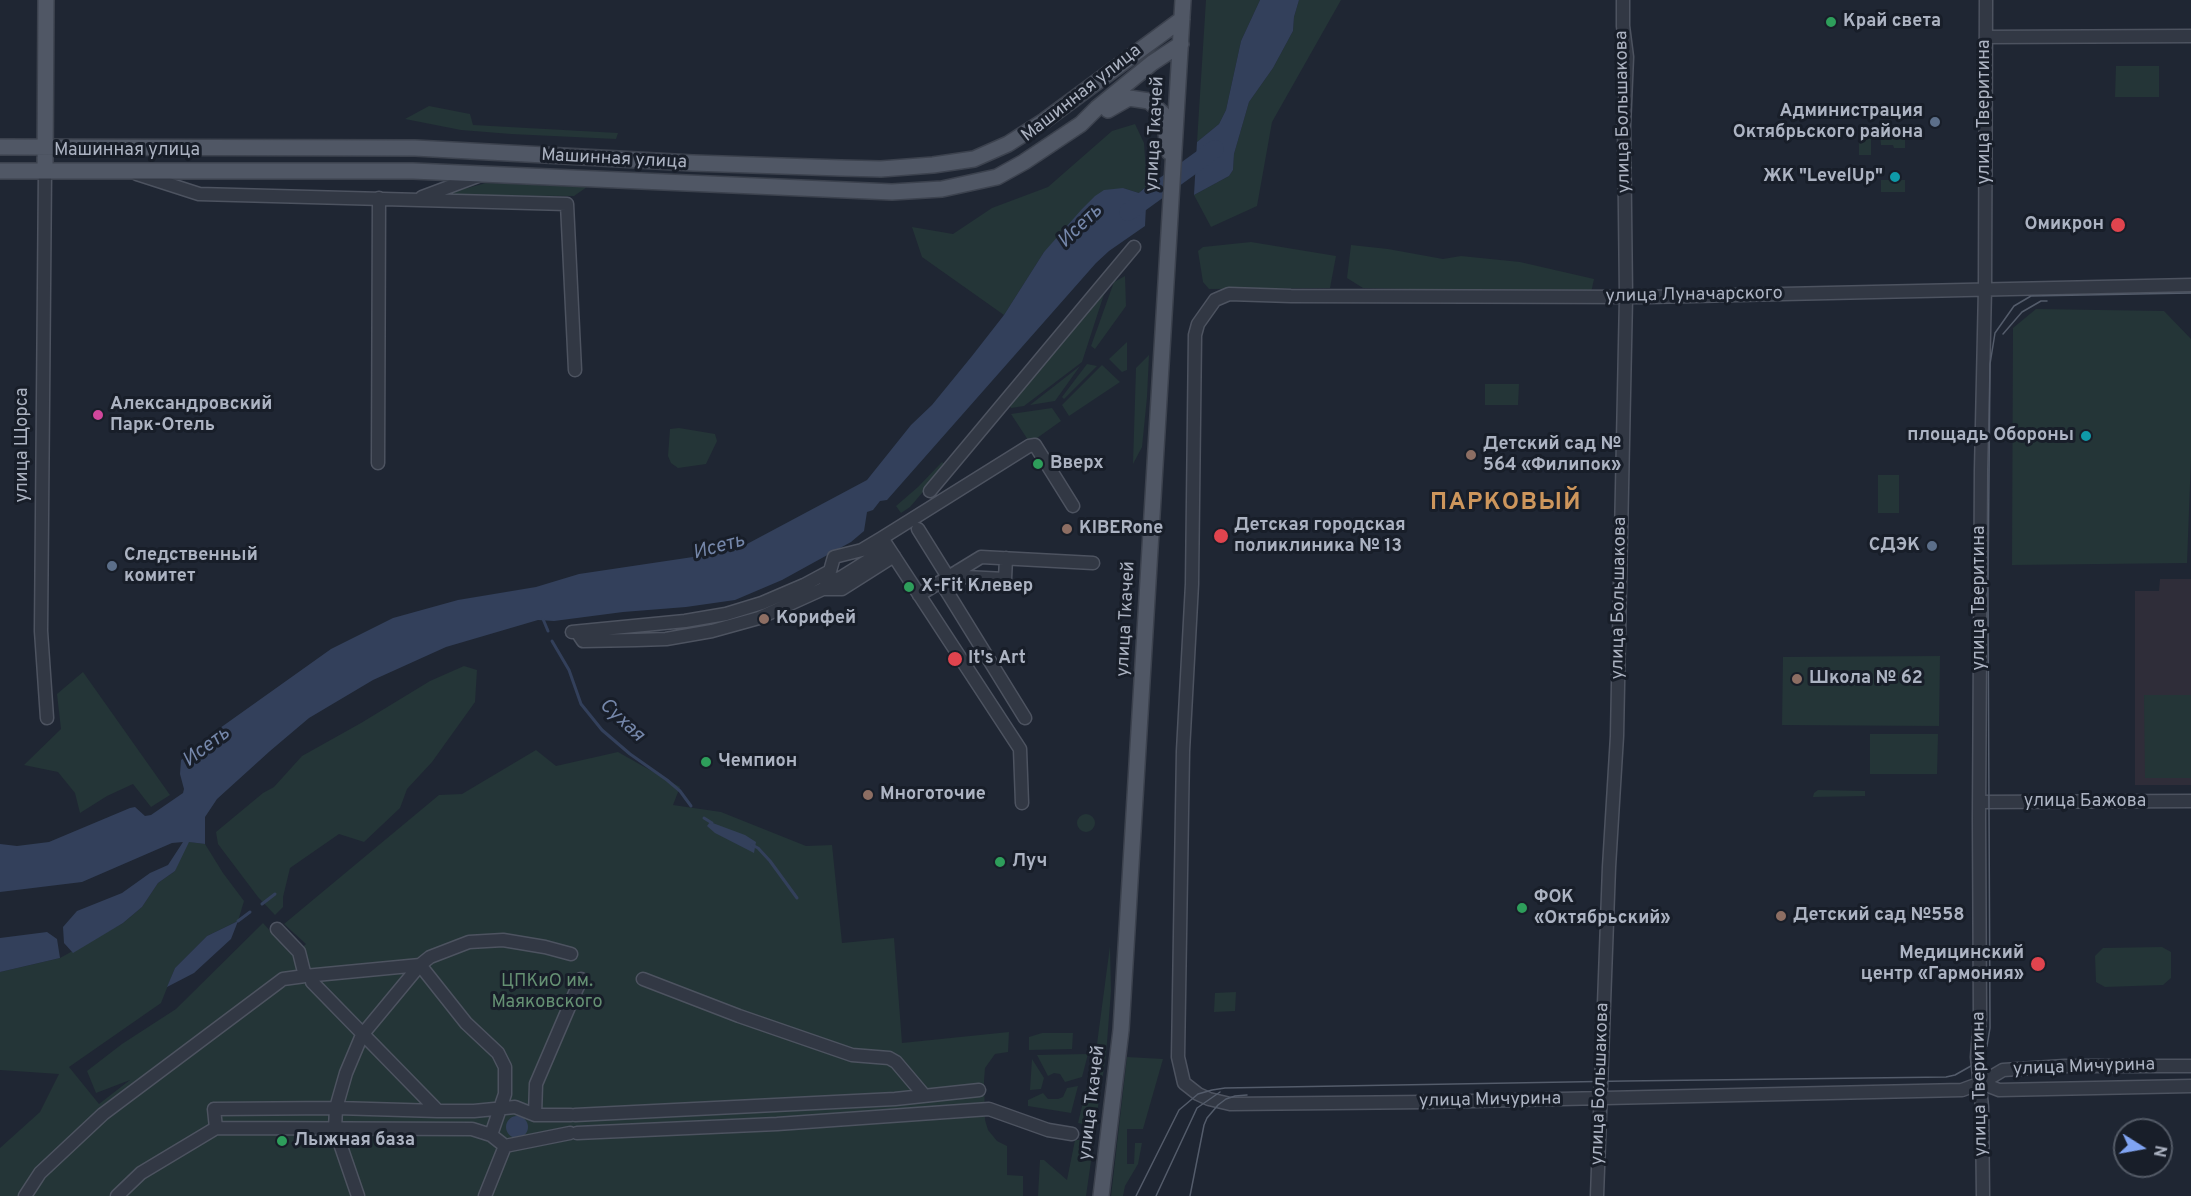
<!DOCTYPE html>
<meta charset="utf-8">
<style>
body{margin:0}
#map{position:relative;width:2191px;height:1196px;overflow:hidden;background:#1f2633;font-family:Overpass,sans-serif}
canvas{display:block}
.north{position:absolute;left:2113px;top:1118px;width:60px;height:60px;box-sizing:border-box;background:#181e29;border:2px solid #535a66;border-radius:50%;rotate:101deg;font-size:16px;font-weight:700;line-height:24px;text-align:center;color:#acb3c2}
.north::after{content:'';display:block;margin:auto;width:21px;height:27px;background:#80a4f2;clip-path:polygon(50% 0,100% 100%,50% 72%,0 100%)}
</style>
<div id="map">
<canvas width="2191" height="1196"></canvas>
<div class="north">N</div>
</div>
<script>
const ctx = document.querySelector('canvas').getContext('2d');
ctx.lineJoin = 'round';
function fill(path, color) { ctx.fillStyle = color; ctx.fill(path, 'evenodd'); }
const shape = rows => new Path2D(rows.map(r => 'M' + r).join(''));
function stroke(path, color, width, dash) { ctx.strokeStyle = color; ctx.lineWidth = width; ctx.lineCap = dash ? 'butt' : 'round'; ctx.setLineDash(dash || []); ctx.stroke(path); }
function drawText(font, color, halo, rows, align = 'center') {
  ctx.font = font + ' Overpass,sans-serif'; ctx.lineWidth = 6; ctx.setLineDash([]); ctx.textBaseline = 'middle'; ctx.strokeStyle = halo; ctx.fillStyle = color; for (const [text, x, y, turn = 0] of rows) {
    ctx.save(); ctx.translate(x, y); ctx.rotate((+turn || 0) * Math.PI / 180); ctx.textAlign = isNaN(turn) ? turn : align; if (halo) ctx.strokeText(text, 0, 0); ctx.fillText(text, 0, 0); ctx.restore();
  }
}
const medical = shape([
 [2160,579,2191,579,2191,785,2135,785,2135,591,2159,591]
]);
const green = shape([
 [1206,0,1260,0,1241,41,1226,110,1219,124,1197,142],
 [1299,0,1341,0,1272,122,1257,206,1211,227,1194,195,1229,176,1233,170,1234,154,1249,102,1273,68,1293,31,1294,17],
 [2116,66,2159,66,2159,97,2115,97],
 [429,106,470,114,473,125,618,133,616,139,511,134,461,130,405,119],
 [1135,124,1144,143,1147,186,1139,193,1123,188,1044,252,1004,315,922,257,912,227,953,234,992,208,1048,187,1112,131],
 [1885,130,1905,130,1905,148,1894,148,1893,145,1881,145,1880,133,1884,133],
 [1859,133,1871,133,1871,155,1859,155],
 [1881,180,1905,180,1905,192,1881,192],
 [486,183,587,187,574,196,441,195],
 [1251,242,1336,256,1330,288,1209,289,1203,282,1198,251,1203,247],
 [1351,245,1388,249,1443,259,1461,256,1520,262,1594,279,1591,293,1363,288,1347,278],
 [1125,276,1126,306,1095,349,1091,346,1114,282],
 [1106,288,1082,362,1024,406,1011,408,1009,404],
 [2036,309,2164,311,2191,339,2191,457,2187,563,2012,565,2013,328],
 [1127,342,1127,370,1122,372,1109,359],
 [1149,355,1147,397,1142,447,1133,464,1136,368],
 [1087,364,1097,366,1064,399,1062,397],
 [1102,365,1120,382,1069,416,1062,405],
 [1080,366,1055,401,1030,405],
 [1485,384,1519,384,1518,405,1485,405],
 [1052,408,1061,421,1030,443,1011,414],
 [679,428,715,434,717,441,706,464,678,468,671,463,668,456,670,429],
 [942,462,946,465,910,507,901,513,896,506,918,487],
 [1878,475,1899,475,1899,513,1878,513],
 [1940,656,1939,726,1782,725,1783,657],
 [464,666,477,670,475,702,432,762,407,789,400,808,364,842,339,834,290,868,283,897,283,907,275,915,258,897,218,844,216,832,263,793,274,787,302,756,361,723,430,681],
 [83,672,170,795,151,807,133,784,107,796,80,813,75,793,58,772,24,765,61,729,57,694],
 [2144,695,2191,695,2191,778,2145,778],
 [1870,734,1938,734,1937,774,1870,774],
 [536,750,556,766,618,752,680,787,673,805,721,812,806,846,832,845,842,943,894,938,902,1043,1009,1032,1008,1052,995,1054,985,1068,984,1081,985,1120,988,1130,997,1141,1007,1146,1007,1175,1023,1176,1023,1196,0,1196,0,1148,40,1112,59,1074,0,1070,0,972,60,958,123,923,142,907,158,883,175,871,183,841,205,844,223,873,244,901,238,921,207,936,175,968,161,1003,69,1067,99,1104,130,1080,96,1093,87,1071,122,1044,176,1009,263,923,293,956,306,944,284,924,439,795,462,794],
 [1818,790,1865,791,1865,796,1813,797,1814,793],
 '1077 823a9 9 0 1 1 18 0a9 9 0 1 1-18 0Z',
 [1110,946,1111,991,1106,1055,1095,1126,1078,1123,1097,1044],
 [2162,947,2171,952,2171,978,2163,985,2105,987,2096,982,2095,956,2103,948],
 [1236,992,1235,1011,1214,1012,1215,993],
 [1042,1033,1073,1033,1072,1049,1029,1050,1029,1037],
 [1088,1054,1082,1077,1065,1082,1060,1074,1054,1073,1048,1076,1037,1055],
 [1127,1057,1163,1059,1143,1129,1127,1129,1127,1164,1134,1164,1135,1143,1142,1143,1138,1164,1125,1186,1123,1196,1111,1196],
 [1032,1059,1044,1078,1041,1089,1030,1090],
 [1078,1086,1071,1113,1028,1106,1028,1100,1043,1093,1048,1099,1058,1099,1063,1097,1067,1088],
 [1075,1140,1094,1140,1086,1196,1038,1196,1040,1160,1044,1160,1067,1180]
]);
const water = shape([
 [1260,0,1299,0,1294,17,1293,31,1273,68,1249,102,1234,154,1233,170,1229,176,1194,195,1197,142,1219,124,1226,110,1241,41],
 [1147,186,1145,226,1109,251,1096,263,887,500,880,501,873,510,867,512,864,531,851,542,782,580,735,600,686,607,623,612,554,621,538,620,446,647,373,680,309,718,270,751,217,799,205,817,205,844,189,842,175,871,158,883,142,907,123,923,73,953,64,943,63,927,77,911,122,893,150,873,168,865,183,842,172,843,82,882,0,892,0,844,17,846,49,842,130,808,135,807,145,816,151,815,183,793,184,789,180,774,181,760,194,752,206,738,331,649,393,618,458,600,536,587,579,574,713,554,747,544,867,480,911,425,932,405,972,356,1004,315,1044,252,1082,209,1095,196,1104,190,1123,188,1139,193],
 [710,822,745,835,756,842,754,853,715,833,707,826],
 [238,921,231,939,194,973,167,987,175,968,207,936],
 [47,932,57,939,60,958,0,972,0,938],
 '506 1127a11 11 0 1 1 22 0a11 11 0 1 1-22 0Z'
]);
const stream = shape([
 [543,619,548,631],
 [552,641,569,670,581,704,602,730,630,754,667,780,680,791,691,806],
 [704,818,712,823],
 [752,845,758,848,770,861,797,898],
 [262,904,275,894],
 [238,921,250,912]
]);
const river = shape([
 [1128,212,1215,149]
]);
const minor = shape([
 [1986,37,2191,36],
 [45,171,41,631,47,718],
 [137,174,199,194,567,204,575,370],
 [422,197,478,176],
 [2191,285,1647,297,1291,296,1229,294,1215,300,1198,324,1195,335,1192,584,1183,751,1178,1057,1184,1083,1198,1094,1209,1099,1230,1104,1427,1102,1962,1090,1981,1083,2003,1070,2065,1066,2191,1066],
 [378,463,379,198],
 [930,491,1134,247],
 [918,529,948,577],
 [882,538,1020,749,1022,803],
 [958,571,965,577,1005,579,1006,558],
 [941,582,1025,718],
 [823,589,831,581,840,578,888,548],
 [919,595,981,557,1093,563],
 [572,632,685,621,726,614,762,603,804,585,830,571,834,557,862,550,882,538,1029,446,1035,445,1073,506],
 [579,635,583,641,636,640,666,639,712,631,759,618,823,589,842,589,894,556],
 [1979,802,2191,801],
 [277,929,299,952,305,976],
 [643,979,739,1016,852,1055,889,1058,896,1062,924,1095],
 [312,982,438,1111,474,1111,515,1107,535,1115,571,1115],
 [1981,1083,1999,1090,2191,1086],
 [535,1115,536,1084,581,979],
 [575,1115,895,1099,979,1090],
 [216,1128,472,1129,491,1135,505,1146,570,1133],
 [577,1133,777,1124,989,1109,1048,1130,1072,1134],
 [25,1196,40,1173,103,1114,283,979,305,976,420,965,466,1023,498,1053,505,1067,505,1094,491,1135],
 [117,1196,141,1173,216,1128,214,1109,336,1108,438,1111],
 [358,1196,335,1129,336,1108,346,1073,362,1035,420,965,430,957,469,942,503,940,545,947,571,954],
 [485,1196,505,1146],
 [1597,1196,1609,867,1617,736,1620,584,1626,297,1624,126,1627,57,1623,26,1623,0],
 [1983,1196,1982,1107,1977,1057,1980,1018,1979,818,1981,470,1985,288,1986,0]
]);
const major = shape([
 [1108,110,1129,98,1149,101,1163,114,1169,152],
 [0,147,415,148,693,163,841,168,881,169,933,165,974,159,1008,144,1044,121,1182,19],
 [0,171,413,171,892,192,942,189,997,177,1024,162,1081,124,1097,108,1152,63,1181,44],
 [45,171,46,0],
 [1101,1196,1121,1030,1183,0]
]);
const tram = shape([
 [2003,334,2022,312,2041,301,2047,301],
 [1136,1196,1179,1110,1198,1094,1212,1090,1225,1088,1625,1081,1946,1077,1955,1075,1978,1062,1987,1046,1990,1028,1988,589,1990,364,1995,333,2014,306,2031,296,2191,293],
 [1156,1196,1197,1108,1220,1092],
 [1190,1196,1204,1125,1207,1118,1218,1105,1226,1099,1235,1096,1247,1095]
]);
const markers = [
 [1831,22,6,"#2e9e5b"],
 [1935,122,6,"#5c6f8a"],
 [1895,177,6,"#0f9aa8"],
 [2118,225,8,"#e0444e"],
 [98,415,6,"#d1479c"],
 [2086,436,6,"#0f9aa8"],
 [1471,455,6,"#8d6e63"],
 [1038,464,6,"#2e9e5b"],
 [1067,529,6,"#8d6e63"],
 [1221,536,8,"#e0444e"],
 [1932,546,6,"#5c6f8a"],
 [112,566,6,"#5c6f8a"],
 [909,587,6,"#2e9e5b"],
 [764,619,6,"#8d6e63"],
 [955,659,8,"#e0444e"],
 [1797,679,6,"#8d6e63"],
 [706,762,6,"#2e9e5b"],
 [868,795,6,"#8d6e63"],
 [1000,862,6,"#2e9e5b"],
 [1522,908,6,"#2e9e5b"],
 [1781,916,6,"#8d6e63"],
 [2038,964,8,"#e0444e"],
 [282,1141,6,"#2e9e5b"]
];
const poiNames = [
 ["Край света",1843,22],
 ["Администрация",1923,112,"right"],
 ["Октябрьского района",1923,133,"right"],
 ["ЖК \"LevelUp\"",1883,177,"right"],
 ["Омикрон",2104,225,"right"],
 ["Александровский",110,405],
 ["Парк-Отель",110,426],
 ["площадь Обороны",2074,436,"right"],
 ["Детский сад №",1483,445],
 ["564 «Филипок»",1483,466],
 ["Вверх",1050,464],
 ["Детская городская",1234,526],
 ["поликлиника № 13",1234,547],
 ["KIBERone",1079,529],
 ["СДЭК",1920,546,"right"],
 ["Следственный",124,556],
 ["комитет",124,577],
 ["X-Fit Клевер",921,587],
 ["Корифей",776,619],
 ["It's Art",968,659],
 ["Школа № 62",1809,679],
 ["Чемпион",718,762],
 ["Многоточие",880,795],
 ["Луч",1012,862],
 ["ФОК",1534,898],
 ["«Октябрьский»",1534,919],
 ["Детский сад №558",1793,916],
 ["Медицинский",2024,954,"right"],
 ["центр «Гармония»",2024,975,"right"],
 ["Лыжная база",294,1141]
];
const streetNames = [
 ["Машинная улица",1082,94,-38],
 ["улица Большакова",1624,112,-91],
 ["улица Тверитина",1985,112,-90],
 ["улица Ткачей",1156,134,-87],
 ["Машинная улица",127,151],
 ["Машинная улица",614,160,3],
 ["улица Луначарского",1694,296,-1],
 ["улица Щорса",23,445,-90],
 ["улица Большакова",1620,598,-89],
 ["улица Тверитина",1980,598,-90],
 ["улица Ткачей",1127,619,-87],
 ["улица Бажова",2085,802],
 ["улица Мичурина",2084,1068,-2],
 ["улица Большакова",1601,1084,-88],
 ["улица Тверитина",1981,1084,-91],
 ["улица Мичурина",1490,1101,-1],
 ["улица Ткачей",1093,1103,-83]
];
const parkNames = [
 ["ЦПКиО им.",547,982],
 ["Маяковского",547,1003]
];
const waterNames = [
 ["Исеть",1081,227,-44],
 ["Исеть",719,548,-15],
 ["Сухая",621,721,43],
 ["Исеть",207,748,-37]
];
const districtNames = [
 ["ПАРКОВЫЙ",1506,504]
];
fill(medical, '#2f2d39');
fill(green, '#243537');
fill(water, '#33405b');
stroke(stream, '#33405b', 3);
stroke(river, '#33405b', 18);
stroke(minor, '#4d5360', 15);
stroke(major, '#3c424e', 18);
stroke(minor, '#323844', 12);
stroke(major, '#505765', 15);
stroke(tram, '#545c6b', 1.5);
for (const [x, y, r, color] of markers) { const dot = new Path2D(); dot.arc(x, y, r, 0, 2 * Math.PI); ctx.fillStyle = color; ctx.fill(dot); stroke(dot, '#181e29', 2); }
drawText('bold 18px', '#acb3c2', '#181e29', poiNames, 'left');
drawText('18px', '#acb3c2', '#181e29', streetNames);
drawText('18px', '#659073', '#181e29', parkNames);
drawText('italic 20px', '#7587aa', '#181e29', waterNames);
ctx.letterSpacing = '1.5px';
drawText('bold 24px', '#cd965c', '#181e29', districtNames);
ctx.letterSpacing = '0px';
</script>
